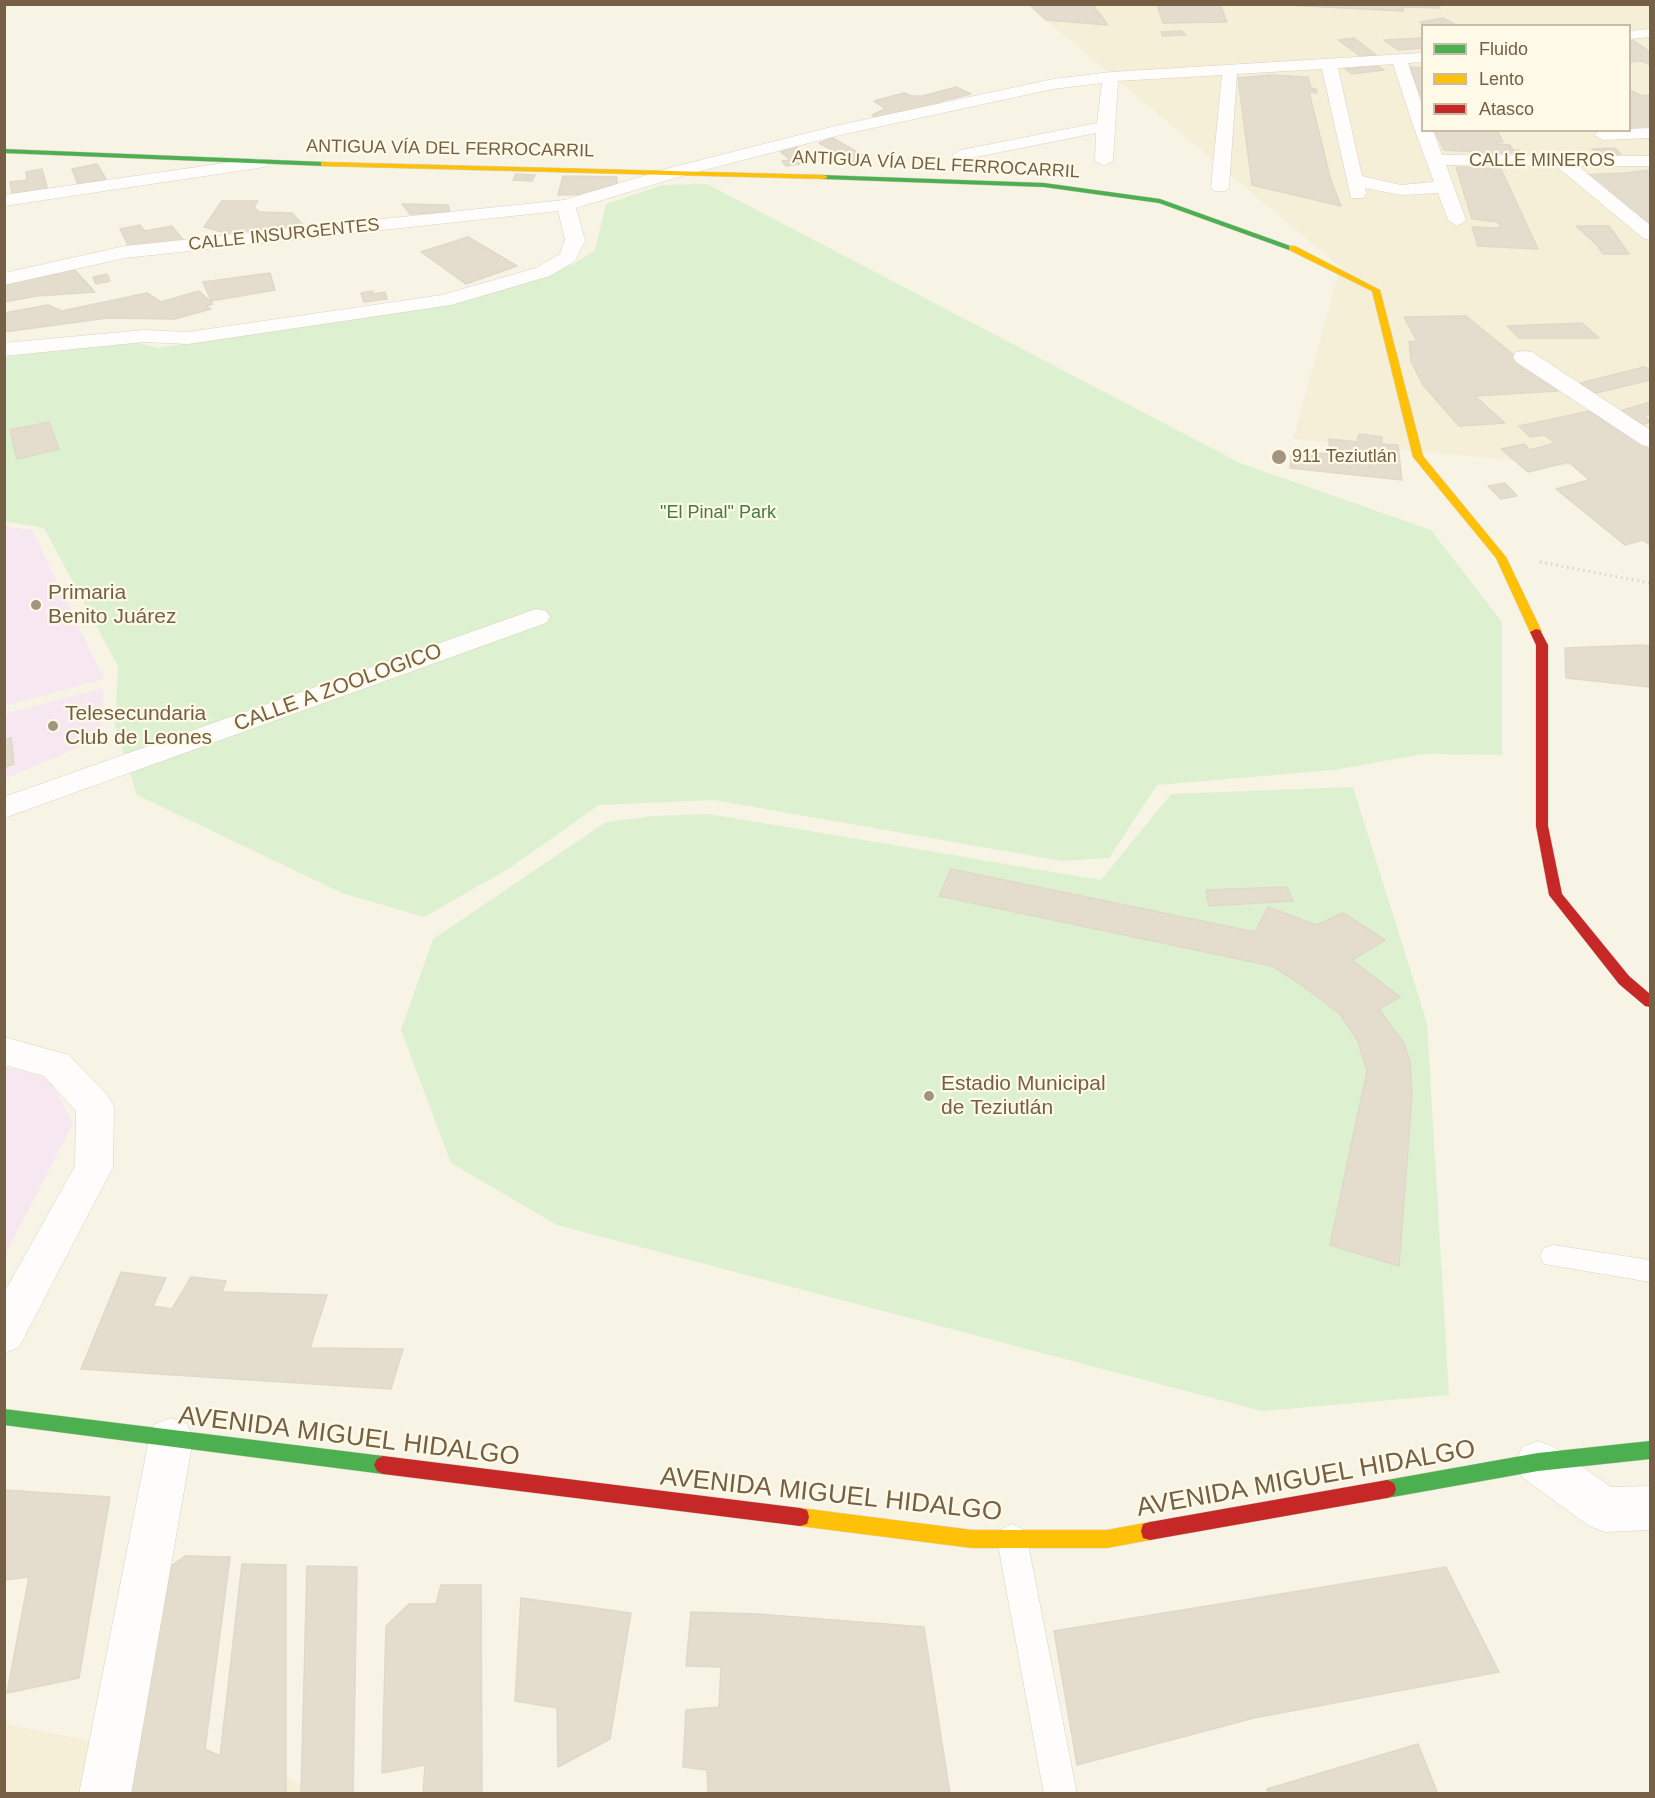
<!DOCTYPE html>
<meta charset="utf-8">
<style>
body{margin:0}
#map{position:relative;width:1655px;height:1798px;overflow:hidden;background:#f7f4e6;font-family:Arial,sans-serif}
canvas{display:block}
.frame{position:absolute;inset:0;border:6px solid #766045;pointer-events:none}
.legend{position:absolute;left:1421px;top:24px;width:210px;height:108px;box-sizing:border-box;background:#fffae7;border:2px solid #c8bca6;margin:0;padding:8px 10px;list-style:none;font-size:18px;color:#766045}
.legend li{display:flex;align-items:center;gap:12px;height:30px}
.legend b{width:30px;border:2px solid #c8bca6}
</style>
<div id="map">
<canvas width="1655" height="1798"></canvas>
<div class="frame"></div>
<ul class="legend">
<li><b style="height:8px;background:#4caf50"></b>Fluido</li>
<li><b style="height:8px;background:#ffc107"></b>Lento</li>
<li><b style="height:8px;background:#c62828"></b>Atasco</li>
</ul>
</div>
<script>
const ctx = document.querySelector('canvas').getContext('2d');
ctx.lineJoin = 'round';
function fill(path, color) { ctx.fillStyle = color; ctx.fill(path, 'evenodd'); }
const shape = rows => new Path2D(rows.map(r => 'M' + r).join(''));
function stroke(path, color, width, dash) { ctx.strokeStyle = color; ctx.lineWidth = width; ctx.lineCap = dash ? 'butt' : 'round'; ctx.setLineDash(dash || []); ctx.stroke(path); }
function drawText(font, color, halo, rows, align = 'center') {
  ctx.font = font + ' Arial,sans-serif'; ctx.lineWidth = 4.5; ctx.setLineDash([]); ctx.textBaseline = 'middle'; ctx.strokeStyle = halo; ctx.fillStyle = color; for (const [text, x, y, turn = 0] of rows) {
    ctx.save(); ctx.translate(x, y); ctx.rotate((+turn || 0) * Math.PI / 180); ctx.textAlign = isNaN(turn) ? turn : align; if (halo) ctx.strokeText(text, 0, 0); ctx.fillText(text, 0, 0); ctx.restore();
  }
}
const residential = shape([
 [1082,4,1650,5,1650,474,1293,439,1340,267,1046,20],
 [1422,26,1630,26,1630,130,1422,130],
 [5,1724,355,1793,5,1793]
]);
const education = shape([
 [5,527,32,530,104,679,5,706],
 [103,688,101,737,5,779,5,714],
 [5,1067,50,1079,73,1124,5,1255]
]);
const green = shape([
 [707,184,1240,463,1431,530,1502,622,1502,755,1423,754,1334,770,1157,785,1109,858,1062,861,714,800,599,805,508,869,424,917,342,893,137,795,115,727,118,666,44,528,5,521,5,357,63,347,136,342,158,348,477,296,574,264,595,250,606,204,663,185],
 [1353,787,1427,1023,1449,1395,1262,1411,557,1225,451,1163,401,1030,433,939,606,822,655,816,709,814,1101,880,1171,794]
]);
const building = shape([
 [1029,4,1092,4,1108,25,1046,20,1029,4],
 [1157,4,1220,4,1227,22,1163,23,1157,4],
 [1266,4,1438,4,1440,8,1404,7,1403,11,1266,4],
 [1443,18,1458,26,1427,26,1420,22,1443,18],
 [1182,31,1186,35,1163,36,1161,32,1182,31],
 [1354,38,1376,55,1360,56,1338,40,1354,38],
 [1422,38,1422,48,1398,50,1384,40,1422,38],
 [1633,40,1650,52,1650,65,1643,61,1630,62,1630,41,1633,40],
 [1377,66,1384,70,1352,74,1345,69,1377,66],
 [1410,67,1422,68,1422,99,1410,67],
 [1270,75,1308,77,1311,88,1316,89,1317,93,1309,92,1331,181,1341,206,1252,185,1238,78,1270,75],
 [956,87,971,94,938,102,942,105,877,118,872,115,885,109,874,101,904,93,912,96,923,96,956,87],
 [1630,90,1642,96,1650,95,1650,129,1630,130,1630,90],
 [1434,130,1497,130,1503,142,1496,142,1497,144,1510,145,1513,150,1519,150,1518,153,1491,153,1444,150,1434,130],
 [833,138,864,156,857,157,866,162,858,164,819,143,833,138],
 [797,147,807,163,786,166,782,161,790,160,781,152,797,147],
 [1615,148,1621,154,1598,155,1592,149,1615,148],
 [97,164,106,179,78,185,72,169,97,164],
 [1456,167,1501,169,1538,249,1478,246,1472,227,1501,228,1498,222,1472,219,1456,167],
 [42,169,48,191,13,197,10,182,27,180,26,172,42,169],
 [1650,170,1650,229,1582,175,1625,173,1650,170],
 [516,174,535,175,532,181,513,180,516,174],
 [563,176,617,177,617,184,593,194,558,195,563,176],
 [222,201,258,201,254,207,259,212,292,213,303,225,226,233,204,227,222,201],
 [402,204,448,205,450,212,410,214,402,204],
 [140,225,145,231,172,226,183,240,129,247,120,229,140,225],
 [1576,226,1609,226,1629,254,1603,254,1597,245,1576,226],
 [468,237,517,266,466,284,421,252,468,237],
 [71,266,95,292,37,296,4,302,4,279,71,266],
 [270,273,275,290,211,301,203,282,270,273],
 [107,274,110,281,96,284,93,277,107,274],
 [199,291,213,304,206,306,211,309,175,319,107,318,4,332,4,313,48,305,62,311,147,293,161,302,199,291],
 [373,291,374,294,385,292,387,299,364,302,361,293,373,291],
 [1466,316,1558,391,1475,396,1505,423,1459,426,1423,385,1411,361,1409,342,1417,341,1404,317,1466,316],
 [1582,323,1599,338,1519,338,1507,326,1582,323],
 [1644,367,1650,370,1650,380,1592,394,1577,384,1644,367],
 [1650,402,1650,414,1644,416,1650,422,1641,425,1620,411,1650,402],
 [1590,411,1650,450,1650,545,1643,540,1625,545,1556,489,1589,480,1569,462,1528,472,1501,449,1524,444,1530,450,1555,443,1544,435,1530,437,1519,426,1590,411],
 [49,422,59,449,17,459,10,430,49,422],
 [1359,434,1382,437,1382,444,1398,445,1402,480,1290,468,1292,451,1330,454,1329,439,1357,442,1359,434],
 [1505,483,1517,496,1501,499,1488,486,1505,483],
 [1641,645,1650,646,1650,687,1566,678,1565,648,1641,645],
 [11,738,14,764,4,767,4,740,11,738],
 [951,869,1255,932,1268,907,1316,925,1343,913,1385,940,1352,960,1400,997,1379,1009,1403,1042,1410,1061,1412,1095,1399,1266,1330,1245,1367,1071,1358,1041,1340,1014,1299,983,1272,966,939,896,951,869],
 [1287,887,1293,901,1209,906,1206,890,1287,887],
 [121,1272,166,1278,153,1306,172,1309,191,1277,226,1281,222,1292,327,1295,310,1348,403,1349,391,1389,81,1369,121,1272],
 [4,1490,110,1497,79,1678,7,1693,29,1577,4,1580,4,1490],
 [185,1556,230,1557,205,1749,220,1756,242,1564,286,1565,286,1794,128,1794,164,1571,185,1556],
 [307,1566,357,1567,353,1794,301,1794,307,1566],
 [1446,1567,1499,1672,1254,1718,1077,1765,1054,1631,1446,1567],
 [441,1585,481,1585,482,1794,423,1794,425,1765,382,1773,386,1626,409,1604,436,1604,441,1585],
 [521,1598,631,1613,610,1739,558,1767,557,1708,515,1701,521,1598],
 [691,1612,757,1614,924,1627,950,1794,708,1794,707,1770,683,1767,686,1710,719,1707,721,1667,686,1666,691,1612],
 [1418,1744,1438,1794,1268,1794,1267,1789,1418,1744]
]);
const path = shape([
 [1540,562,1650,583]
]);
const lane = shape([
 [1553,1245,1650,1260,1650,1282,1544,1264,1540,1256,1544,1248,1553,1245],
 [1012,1524,1022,1529,1027,1539,1077,1794,1044,1794,997,1539,1002,1529,1012,1524]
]);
const street = shape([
 [1650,29,1650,37,1630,39,1630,31,1650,29],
 [1422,53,1422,62,1408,63,1422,105,1422,130,1433,130,1442,155,1650,156,1650,166,1578,166,1650,225,1650,240,1643,238,1556,166,1446,165,1466,220,1457,226,1448,220,1438,193,1401,195,1365,188,1366,194,1363,198,1351,198,1322,69,1237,74,1229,187,1226,191,1214,191,1211,187,1222,75,1118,81,1113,161,1104,166,1095,161,1096,133,961,160,952,155,961,150,1097,123,1102,83,1053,89,836,136,685,175,576,208,585,240,575,261,550,276,451,305,188,344,144,342,4,356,4,343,144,330,188,332,442,295,536,268,560,254,565,240,558,211,125,258,4,285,4,273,125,246,564,200,673,167,835,126,1053,79,1111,72,1422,53],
 [1393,64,1414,128,1434,182,1401,185,1362,176,1338,68,1393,64],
 [1650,128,1650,138,1603,140,1594,135,1601,130,1650,128],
 [259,158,268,163,265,167,4,206,4,195,259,158],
 [1524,351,1532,352,1650,430,1650,447,1642,445,1516,362,1513,357,1516,352,1524,351],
 [536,609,546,611,550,617,546,623,4,818,4,797,536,609],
 [4,1037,69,1055,108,1096,114,1107,113,1167,19,1347,4,1353,4,1293,75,1166,76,1111,44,1076,4,1065,4,1037],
 [171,1418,187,1424,193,1439,131,1794,79,1794,149,1439,155,1424,171,1418],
 [1538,1441,1554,1447,1611,1487,1650,1486,1650,1530,1605,1532,1589,1526,1522,1477,1516,1462,1522,1447,1538,1441]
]);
const fast = shape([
 [4,149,324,162,328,164,324,166,4,153,4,149],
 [821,175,1044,183,1160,199,1296,248,1289,250,1159,203,1044,187,824,179,821,179,821,175],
 [4,1409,383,1456,389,1459,392,1465,389,1471,383,1474,4,1425,4,1409],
 [1650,1441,1650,1459,1538,1471,1387,1498,1380,1495,1378,1489,1380,1483,1387,1480,1538,1453,1650,1441]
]);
const slow = shape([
 [324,162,824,175,828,177,824,179,321,166,321,162,324,162],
 [1289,246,1295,246,1380,290,1423,456,1506,557,1542,632,1540,634,1532,634,1530,632,1496,558,1413,457,1372,291,1289,250,1289,246],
 [800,1508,972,1530,1107,1530,1150,1522,1157,1524,1159,1531,1157,1538,1150,1540,1107,1548,972,1548,800,1526,793,1524,791,1517,793,1510,800,1508]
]);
const jam = shape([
 [1536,629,1540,630,1548,645,1548,826,1562,894,1629,976,1650,994,1650,1007,1645,1006,1619,984,1549,895,1536,826,1536,645,1530,632,1536,629],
 [383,1456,800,1508,807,1510,809,1517,807,1524,800,1526,383,1474,377,1471,374,1465,377,1459,383,1456],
 [1387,1480,1394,1483,1396,1489,1394,1495,1387,1498,1150,1540,1143,1538,1141,1531,1143,1524,1150,1522,1387,1480]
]);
const markers = [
 [1279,457,8,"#a3947d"],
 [36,605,6,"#a3947d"],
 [53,726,6,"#a3947d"],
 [929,1096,6,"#a3947d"]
];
const farStreetnames = [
 ["ANTIGUA VÍA DEL FERROCARRIL",450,149,1],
 ["CALLE MINEROS",1542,161],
 ["ANTIGUA VÍA DEL FERROCARRIL",936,165,3],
 ["CALLE INSURGENTES",284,235,-6]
];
const farPoinames = [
 ["911 Teziutlán",1292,457]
];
const farParknames = [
 ["\"El Pinal\" Park",718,513]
];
const poiNames = [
 ["Primaria",48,593],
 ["Benito Juárez",48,617],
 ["Telesecundaria",65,714],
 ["Club de Leones",65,738],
 ["Estadio Municipal",941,1084],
 ["de Teziutlán",941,1108]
];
const streetNames = [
 ["CALLE A ZOOLOGICO",338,688,-20]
];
const nearStreetnames = [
 ["AVENIDA MIGUEL HIDALGO",349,1437,7],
 ["AVENIDA MIGUEL HIDALGO",1306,1479,-10],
 ["AVENIDA MIGUEL HIDALGO",831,1495,6]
];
fill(residential, '#f6efd8');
fill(education, '#f6e7f1');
fill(green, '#ddf0cf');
fill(building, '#e4dccd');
stroke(building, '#e0d8c8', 1.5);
stroke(lane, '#d8d1c4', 1);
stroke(street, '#d8d1c4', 1);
stroke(fast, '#d7d1c3', 1);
stroke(slow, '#d7d1c3', 1);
stroke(jam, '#d7d1c3', 1);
stroke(path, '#dad4ca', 3, [1.5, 4]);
fill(lane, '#fefdfb');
fill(street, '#fefdfb');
fill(fast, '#4caf50');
fill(slow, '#ffc107');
fill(jam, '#c62828');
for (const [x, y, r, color] of markers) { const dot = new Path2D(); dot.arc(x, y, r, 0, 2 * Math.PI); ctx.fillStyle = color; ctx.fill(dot); stroke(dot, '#fffae7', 2); }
drawText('18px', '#766045', '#fffae7', farStreetnames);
drawText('18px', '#766045', '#fffae7', farPoinames, 'left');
drawText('18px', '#427d3c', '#fffae7', farParknames);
drawText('21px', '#766045', '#fffae7', poiNames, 'left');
drawText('21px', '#766045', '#fffae7', streetNames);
drawText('26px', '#766045', '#fffae7', nearStreetnames);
</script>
